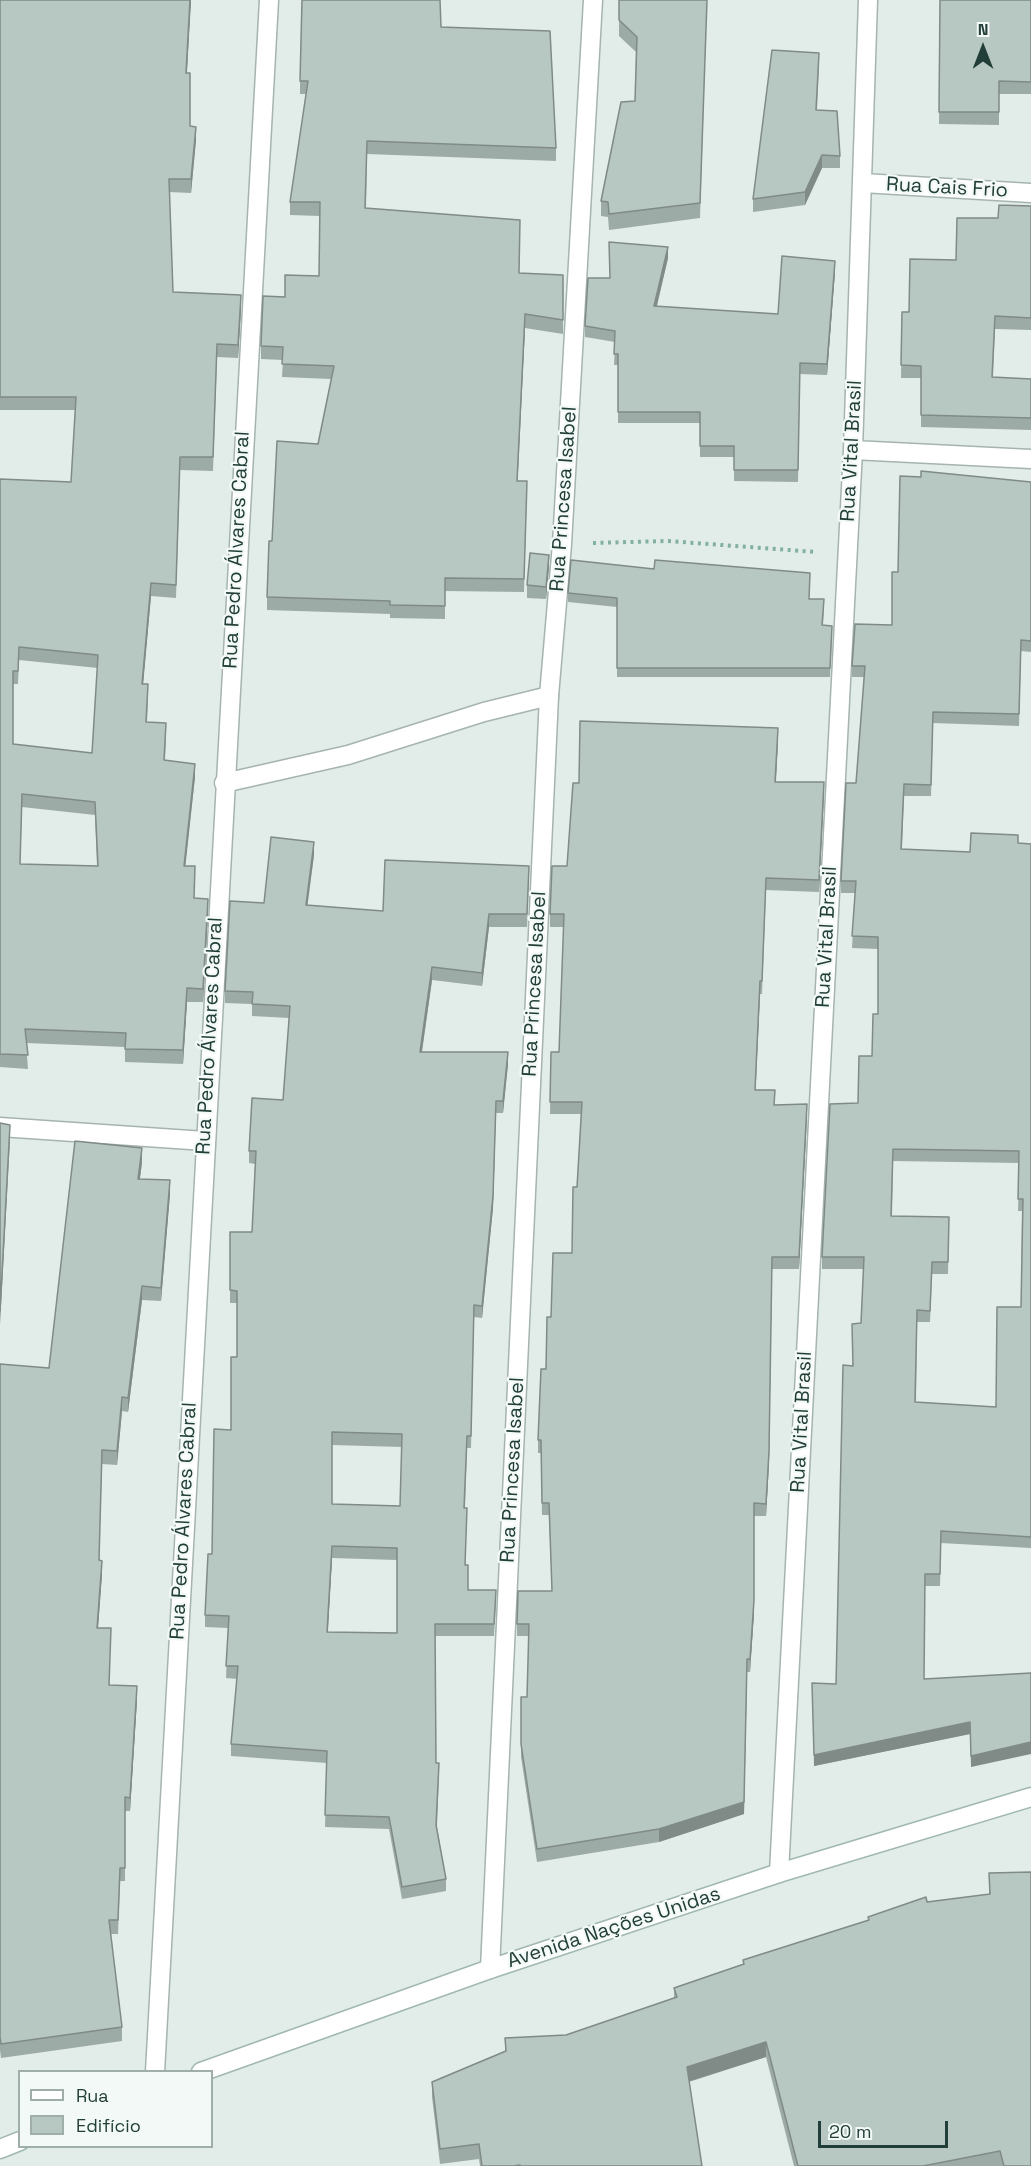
<!DOCTYPE html>
<meta charset="utf-8">
<style>
body{margin:0}
#map{position:relative;width:1031px;height:2166px;overflow:hidden;background:#e2ece8;font-family:"Space Grotesk",sans-serif}
canvas{display:block}
.legend{position:absolute;left:18px;top:2070px;width:195px;height:78px;box-sizing:border-box;background:#f3f9f6;border:2px solid #9faeaa;margin:0;padding:8px 10px;list-style:none;font-size:18px;color:#223e38}
.legend li{display:flex;align-items:center;gap:12px;height:30px}
.legend b{width:30px;border:2px solid #9faeaa}
.north{position:absolute;left:953px;top:18px;width:60px;height:60px;-webkit-text-stroke:4px #f3f9f6;paint-order:stroke;rotate:0deg;font-size:16px;font-weight:700;line-height:24px;text-align:center;color:#223e38}
.north::after{content:'';display:block;margin:auto;width:21px;height:27px;background:#223e38;clip-path:polygon(50% 0,100% 100%,50% 72%,0 100%)}
.scale{position:absolute;left:818px;top:2121px;width:130px;height:27px;box-sizing:border-box;border:3px solid #223e38;border-top:0;padding-left:8px;font-size:18px;line-height:21px;white-space:nowrap;color:#223e38;-webkit-text-stroke:4px #f3f9f6;paint-order:stroke}
</style>
<div id="map">
<canvas width="1031" height="2166"></canvas>
<ul class="legend">
<li><b style="height:8px;background:#fff"></b>Rua</li>
<li><b style="height:16px;background:#b7c7c2"></b>Edifício</li>
</ul>
<div class="north">N</div>
<div class="scale">20 m</div>
</div>
<script>
const ctx = document.querySelector('canvas').getContext('2d');
ctx.lineJoin = 'round';
const shape = rows => new Path2D(rows.map(r => 'M' + r).join(''));
function stroke(path, color, width, dash) { ctx.strokeStyle = color; ctx.lineWidth = width; ctx.lineCap = dash ? 'butt' : 'round'; ctx.setLineDash(dash || []); ctx.stroke(path); }
function fill(path, color) { ctx.fillStyle = color; ctx.fill(path, 'evenodd'); }
function drawText(font, color, halo, rows, align = 'center') {
  ctx.font = font + ' "Space Grotesk",sans-serif'; ctx.lineWidth = 4.5; ctx.setLineDash([]); ctx.textBaseline = 'middle'; ctx.strokeStyle = halo; ctx.fillStyle = color; for (const [text, x, y, turn = 0] of rows) {
    ctx.save(); ctx.translate(x, y); ctx.rotate((+turn || 0) * Math.PI / 180); ctx.textAlign = isNaN(turn) ? turn : align; if (halo) ctx.strokeText(text, 0, 0); ctx.fillText(text, 0, 0); ctx.restore();
  }
}
const path = shape([
 [593,543,668,541,816,552]
]);
const lane = shape([
 [224,783,348,755,484,712,549,696]
]);
const street = shape([
 [863,183,1031,193],
 [853,450,1031,459],
 [0,1127,205,1141],
 [779,1873,853,450,868,0],
 [490,1969,549,696,562,544,593,0],
 [155,2072,269,0]
]);
const secondary = shape([
 [201,2072,490,1969,779,1873,1031,1797],
 [0,2149,20,2141]
]);
const wall = shape([
 [0,0,191,0,187,73,190,126,196,140,191,193,169,192,173,292,241,309,238,358,217,357,213,471,180,470,176,598,151,596,143,684,148,698,147,722,166,737,165,760,195,777,185,866,195,898,208,912,203,1002,187,1002,183,1064,125,1062,125,1047,26,1043,28,1069,0,1067,0,479,71,482,75,410,0,410],
 [19,660,98,668,92,753,13,744,13,684,18,684],
 [22,807,95,815,97,866,20,864],
 [619,0,707,0,700,218,609,230,608,217,601,216,601,201,635,101,636,52,619,36],
 [940,0,1031,0,1031,94,999,94,999,125,939,124],
 [441,27,556,148,556,161,367,154,366,208,520,273,563,275,563,334,525,328,517,481,527,481,524,592,445,591,445,619,390,618,390,614,267,610,267,597,272,541,318,444,331,379,282,377,283,360,261,359,261,346,285,297,319,276,320,216,290,215,290,202,306,94,300,94,300,81],
 [819,66,817,110,840,156,840,168,822,168,805,205,753,212,753,199],
 [1031,206,1031,330,995,329,993,377,1031,379,1031,430,921,427,921,378,901,378,902,312,909,312,956,260,998,218],
 [668,258,657,306,778,314,835,272,827,375,800,374,798,482,734,481,734,457,700,457,700,423,618,423,618,365,614,365,615,342,585,337,585,326,610,278],
 [1031,482,1031,652,1021,651,1019,726,933,723,931,796,904,796,902,849,970,852,1018,843,1031,844,1031,1548,941,1543,940,1586,925,1586,924,1679,1031,1673,971,1767,970,1734,814,1766,812,1683,836,1684,852,1366,861,1323,864,1269,822,1269,822,1257,858,1103,872,1056,878,1014,878,949,852,948,855,893,841,893,841,881,856,783,864,677,852,677,852,666,892,625,898,572],
 [893,1161,1019,1163,1018,1211,1022,1211,1021,1307,996,1407,916,1402,917,1322,930,1322,932,1274,948,1274,949,1217,892,1216],
 [549,567,546,599,527,598,527,585],
 [568,593,810,599,824,608,823,626,832,635,830,677,617,677,617,607,568,602],
 [778,741,776,782,824,794,819,892,766,890,762,994,760,994,755,1090,775,1105,807,1116,799,1269,772,1269,769,1463,766,1516,754,1516,754,1613,750,1672,747,1672,744,1814,659,1842,537,1862,521,1757,521,1697,527,1697,529,1636,517,1636,517,1624,552,1591,549,1515,542,1515,541,1453,538,1453,538,1440,551,1317,572,1253,577,1187,581,1114,550,1114,551,1052,559,1052,564,927,550,927,550,914,567,866,579,783],
 [314,855,307,905,383,911,529,878,527,927,489,927,482,986,432,980,422,1052,508,1064,503,1113,496,1113,493,1208,482,1318,474,1317,471,1448,467,1448,465,1508,465,1565,468,1590,496,1602,494,1636,435,1636,436,1763,439,1775,437,1827,446,1879,446,1891,402,1899,389,1829,325,1827,327,1763,231,1756,231,1744,237,1679,226,1678,228,1628,205,1627,205,1615,212,1554,231,1430,237,1357,237,1303,230,1303,230,1232,252,1232,255,1164,249,1163,249,1151,283,1100,289,1018,252,1016,252,1004,225,1003,225,991,264,903],
 [332,1445,402,1447,400,1506,332,1504],
 [332,1558,397,1560,397,1633,328,1632],
 [142,1162,140,1179,170,1194,161,1301,142,1300,128,1412,122,1411,117,1465,102,1464,99,1560,102,1574,98,1628,110,1685,137,1700,130,1811,125,1811,125,1881,120,1881,118,1934,110,1934,122,2027,122,2041,1,2058,0,2050,0,1364,49,1368],
 [989,1873,1031,2166,794,2166,766,2057,689,2082,702,2166,480,2166,479,2159,440,2164,432,2097,432,2082,505,2051,505,2038,566,2035,674,1999,674,1988,743,1965,743,1960,868,1921,868,1917,927,1902,989,1894]
]);
const shadedWall = shape([
 [190,0,191,0,186,86,186,73],
 [196,127,196,140,191,193,191,179],
 [822,155,822,168,805,205,805,192],
 [668,247,668,258,654,317,654,306],
 [835,261,835,272,827,375,827,364],
 [241,295,241,309,238,358,238,345],
 [525,314,525,328,517,494,517,481],
 [549,555,549,567,546,599,546,587],
 [151,583,151,596,142,697,142,684],
 [778,728,778,741,775,794,775,782],
 [195,764,195,777,184,879,184,866],
 [824,782,824,794,819,892,819,880],
 [314,842,314,855,306,917,306,905],
 [208,899,208,912,203,1002,203,989],
 [489,914,489,927,482,986,482,973],
 [432,967,432,980,420,1064,420,1052],
 [760,981,760,994,755,1103,755,1090],
 [187,988,187,1002,183,1064,183,1050],
 [508,1052,508,1064,503,1113,503,1101],
 [496,1101,493,1208,482,1318,482,1306],
 [807,1104,807,1116,799,1269,799,1257],
 [10,1125,10,1139,0,1325,0,1311],
 [142,1148,142,1162,138,1193,138,1179],
 [170,1180,170,1194,161,1301,161,1288],
 [772,1257,769,1463,766,1516,766,1504],
 [142,1286,142,1300,128,1412,128,1398],
 [122,1397,122,1411,117,1465,117,1451],
 [332,1546,332,1558,327,1644,327,1632],
 [102,1561,102,1574,97,1642,97,1628],
 [754,1600,754,1613,750,1672,750,1659],
 [747,1672,744,1814,659,1842,659,1829],
 [137,1686,137,1700,130,1811,130,1798],
 [970,1722,970,1734,814,1766,814,1755],
 [1031,1742,1031,1754,971,1767,971,1756],
 [766,2042,766,2057,687,2082,687,2067]
]);
const building = shape([
 [0,0,190,0,186,73,190,73,190,126,196,127,191,179,169,179,173,292,241,295,238,345,217,344,213,457,180,457,176,585,151,583,142,684,148,684,146,722,166,723,164,760,195,764,184,866,195,866,194,898,208,899,203,989,187,988,183,1050,125,1049,126,1033,25,1029,28,1055,0,1054,0,479,71,482,76,397,0,397,0,0],
 [19,647,98,655,92,753,13,744,13,671,18,671,19,647],
 [22,794,95,802,98,866,20,864,22,794],
 [302,0,440,0,441,27,550,31,556,148,367,141,365,208,520,220,519,273,563,275,563,320,525,314,517,481,527,481,524,579,445,578,445,606,390,605,390,601,267,597,269,541,272,541,277,441,318,444,334,366,282,364,283,347,261,346,263,296,285,297,285,275,319,276,320,202,290,202,308,81,300,81,302,0],
 [619,0,707,0,700,203,609,214,608,202,601,201,621,102,635,101,637,37,619,20,619,0],
 [940,0,1031,0,1031,82,999,81,999,112,939,112,940,0],
 [772,50,819,53,816,110,837,111,840,156,822,155,805,192,753,199,772,50],
 [999,205,1031,206,1031,318,995,316,992,377,1031,379,1031,418,921,415,921,366,901,365,902,312,909,312,910,259,956,260,957,218,998,218,999,205],
 [609,242,668,247,654,306,778,314,782,256,835,261,827,364,800,363,798,470,734,470,734,446,700,446,700,412,618,412,618,354,614,354,615,331,585,326,588,278,610,278,609,242],
 [921,471,1031,482,1031,641,1021,640,1019,714,933,712,931,785,904,784,901,849,970,852,971,833,1018,835,1018,843,1031,844,1031,1537,941,1531,940,1574,925,1574,924,1679,1031,1673,1031,1742,971,1756,970,1722,814,1755,812,1683,836,1684,843,1365,853,1366,852,1324,861,1323,864,1257,822,1257,830,1104,858,1103,859,1056,872,1056,873,1014,878,1014,878,937,852,936,856,881,841,881,846,783,856,783,865,666,852,666,855,624,892,625,892,572,898,572,900,476,921,477,921,471],
 [893,1149,1019,1151,1018,1199,1023,1199,1021,1307,997,1307,996,1407,915,1402,917,1310,930,1311,932,1262,948,1262,949,1217,891,1216,893,1149],
 [530,553,549,555,546,587,527,585,530,553],
 [571,560,654,569,655,560,810,573,809,599,824,599,822,625,832,626,830,668,617,668,617,598,568,593,571,560],
 [580,721,778,728,775,782,824,782,819,880,766,878,762,981,760,981,755,1090,775,1090,774,1105,807,1104,799,1257,772,1257,769,1451,766,1504,754,1503,754,1600,750,1659,747,1659,744,1802,659,1829,537,1849,521,1744,521,1697,527,1697,529,1624,517,1624,518,1591,552,1591,549,1503,542,1503,541,1440,538,1440,541,1369,546,1369,547,1317,551,1317,553,1253,572,1253,573,1187,577,1187,582,1102,550,1102,551,1052,559,1052,564,914,550,914,552,866,567,866,573,783,579,783,580,721],
 [271,837,314,842,306,905,383,911,385,860,529,866,527,914,489,914,482,973,432,967,420,1052,508,1052,503,1101,496,1101,493,1196,482,1306,474,1305,471,1436,467,1436,464,1508,467,1508,465,1565,468,1565,468,1590,496,1590,494,1624,435,1624,436,1763,439,1763,436,1825,446,1879,402,1887,389,1817,325,1815,327,1751,231,1744,238,1666,226,1666,229,1616,205,1615,208,1554,212,1554,214,1429,231,1430,231,1357,237,1357,237,1291,230,1290,230,1232,252,1232,256,1151,249,1151,252,1098,283,1100,290,1006,252,1004,253,992,225,991,230,901,264,903,271,837],
 [332,1432,402,1434,400,1506,332,1504,332,1432],
 [332,1546,397,1548,397,1633,327,1632,332,1546],
 [0,1123,10,1125,0,1311,0,1123],
 [75,1141,142,1148,138,1179,170,1180,161,1288,142,1286,128,1398,122,1397,117,1451,102,1450,99,1560,102,1561,97,1628,111,1628,109,1685,137,1686,130,1798,125,1797,125,1868,120,1868,118,1920,109,1920,122,2027,1,2044,0,2037,0,1364,49,1368,75,1141],
 [1031,1872,1031,2166,1004,2166,1000,2151,923,2166,798,2166,766,2042,687,2067,702,2166,520,2166,520,2165,513,2166,482,2166,479,2144,440,2149,432,2082,506,2051,505,2038,566,2035,677,1997,674,1988,744,1964,743,1960,869,1920,868,1917,926,1897,927,1902,990,1894,989,1873,1031,1872]
]);
const streetNames = [
 ["Rua Cais Frio",947,188,3],
 ["Rua Vital Brasil",852,451,-87],
 ["Rua Princesa Isabel",564,499,-86],
 ["Rua Pedro Álvares Cabral",237,550,-87],
 ["Rua Vital Brasil",827,937,-87],
 ["Rua Princesa Isabel",535,984,-87],
 ["Rua Pedro Álvares Cabral",210,1036,-87],
 ["Rua Vital Brasil",802,1422,-87],
 ["Rua Princesa Isabel",513,1470,-87],
 ["Rua Pedro Álvares Cabral",184,1521,-87],
 ["Avenida Nações Unidas",614,1928,-18]
];
stroke(lane, '#a5b4b0', 21);
stroke(street, '#a5b4b0', 21);
stroke(secondary, '#a0b8b1', 21);
stroke(path, '#82b0a5', 4, [3, 4.5]);
stroke(lane, '#fff', 18);
stroke(street, '#fff', 18);
stroke(secondary, '#fff', 18);
fill(wall, '#9daba7');
fill(shadedWall, '#808b88');
fill(building, '#b7c7c2');
stroke(building, '#808b88', 1.5);
drawText('20px', '#223e38', '#f3f9f6', streetNames);
</script>
